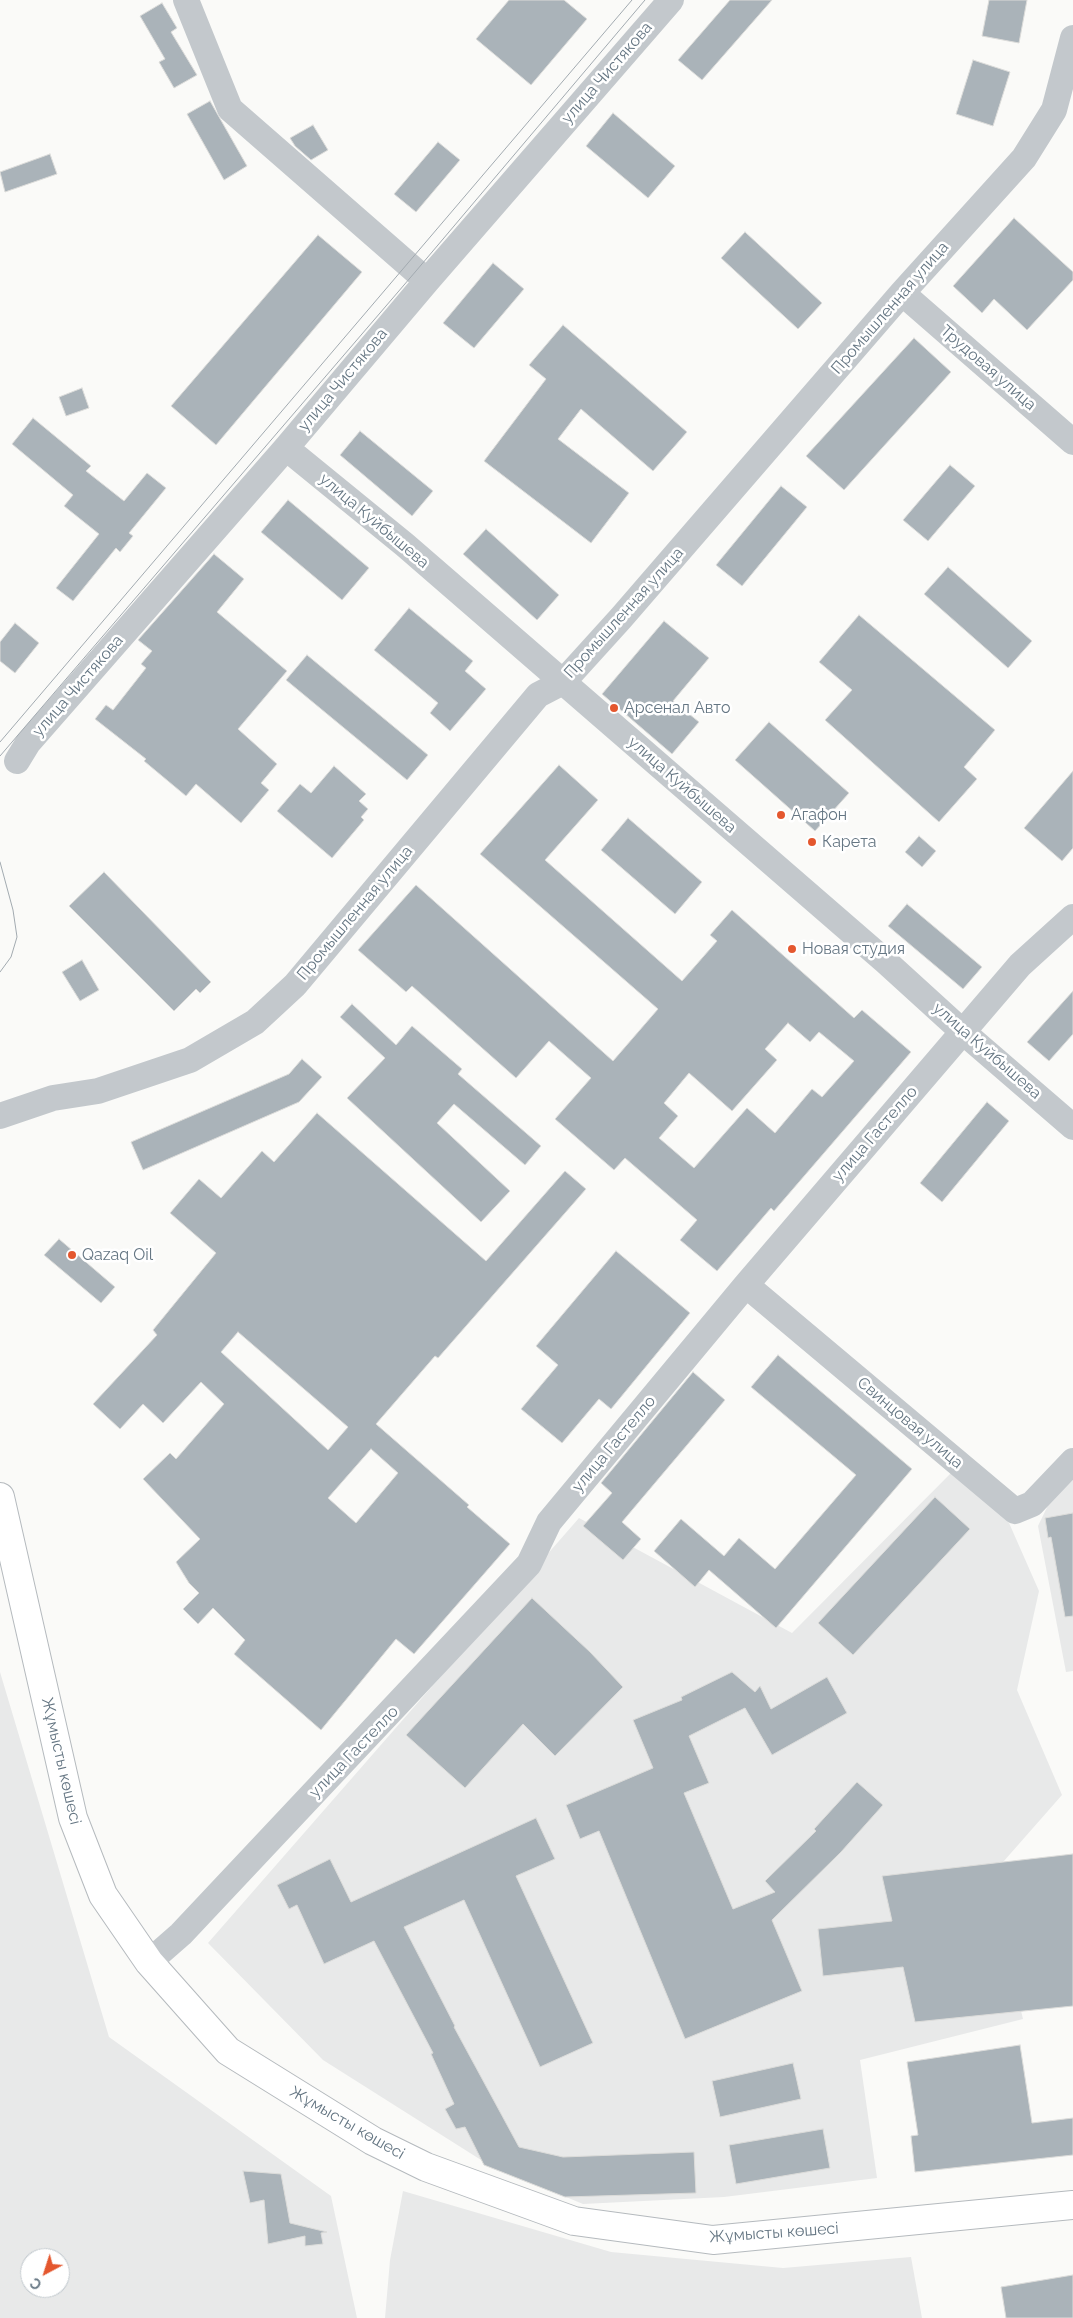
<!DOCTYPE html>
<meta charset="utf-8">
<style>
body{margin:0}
#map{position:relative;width:1073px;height:2318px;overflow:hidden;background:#fafaf8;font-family:Raleway,sans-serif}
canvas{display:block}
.north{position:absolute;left:20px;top:2248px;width:50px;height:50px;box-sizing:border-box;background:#fff;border:1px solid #c1c8cd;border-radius:50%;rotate:220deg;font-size:14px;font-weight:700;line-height:20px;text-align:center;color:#657683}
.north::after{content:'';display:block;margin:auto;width:18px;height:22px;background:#e4572e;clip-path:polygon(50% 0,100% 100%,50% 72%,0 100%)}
</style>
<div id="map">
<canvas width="1073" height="2318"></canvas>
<div class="north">С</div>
</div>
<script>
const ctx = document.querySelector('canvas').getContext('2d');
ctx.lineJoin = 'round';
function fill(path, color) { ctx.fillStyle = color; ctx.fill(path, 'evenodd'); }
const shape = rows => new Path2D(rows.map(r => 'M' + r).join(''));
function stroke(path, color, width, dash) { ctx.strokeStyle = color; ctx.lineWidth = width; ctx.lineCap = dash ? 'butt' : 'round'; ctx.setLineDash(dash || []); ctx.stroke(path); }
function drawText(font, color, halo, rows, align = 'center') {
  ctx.font = font + ' Raleway,sans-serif'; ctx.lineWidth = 5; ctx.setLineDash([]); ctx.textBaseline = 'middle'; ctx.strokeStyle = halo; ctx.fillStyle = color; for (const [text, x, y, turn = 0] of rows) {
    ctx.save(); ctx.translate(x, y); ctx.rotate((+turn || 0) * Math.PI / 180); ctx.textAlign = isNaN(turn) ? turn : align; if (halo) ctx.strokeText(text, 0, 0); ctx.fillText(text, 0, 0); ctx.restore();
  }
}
const built = shape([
 [954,1470,1002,1507,1039,1591,1017,1690,1062,1795,989,1878,1023,2019,860,2060,877,2178,724,2197,583,2204,489,2165,323,2060,208,1943,579,1518,792,1633],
 [1073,1472,1073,1671,1066,1672,1038,1526,1054,1493],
 [0,1672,109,2037,331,2196,357,2318,0,2318],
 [30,2258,60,2258,60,2288,30,2288],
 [403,2191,611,2252,783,2268,911,2257,922,2318,385,2318,390,2260]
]);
const building = shape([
 [509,0,564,0,587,19,531,85,476,39,509,0],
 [730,0,772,0,702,80,678,60,730,0],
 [989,0,1027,0,1019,43,982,36,989,0],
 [162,3,177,28,171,32,197,75,174,88,159,62,165,59,140,16,162,3],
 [973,60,1010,72,993,126,956,114,973,60],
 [210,101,247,166,224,180,187,114,210,101],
 [613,113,675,166,648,198,586,146,613,113],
 [313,125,328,150,311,160,295,146,290,138,313,125],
 [438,142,460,160,416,212,394,194,438,142],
 [50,154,57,174,5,192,0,172,50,154],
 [1014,218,1073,272,1073,280,1027,330,994,299,982,313,953,286,1014,218],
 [745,232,822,303,798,329,721,258,745,232],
 [318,235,362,272,216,445,171,406,318,235],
 [493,263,524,289,474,348,443,323,493,263],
 [563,325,687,432,653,471,581,409,558,439,629,493,591,543,484,461,546,379,529,365,563,325],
 [914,338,951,372,844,490,806,456,914,338],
 [82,388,89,408,66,416,59,397,82,388],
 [33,418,91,466,86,471,124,501,147,473,166,488,129,533,133,536,120,552,116,548,73,601,56,588,99,534,64,506,73,495,12,444,33,418],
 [360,431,433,491,412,516,340,455,360,431],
 [950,465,975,486,928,541,903,520,950,465],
 [781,486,807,507,742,586,716,565,781,486],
 [288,500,369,568,342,600,261,532,288,500],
 [486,529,559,595,537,620,463,554,486,529],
 [214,554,244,579,217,612,287,671,238,729,277,764,261,783,269,790,241,823,196,784,186,796,144,761,146,759,95,719,106,705,113,710,146,668,141,664,152,651,138,640,214,554],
 [948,567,1032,641,1008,668,924,594,948,567],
 [409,608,473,661,465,671,486,689,450,731,430,713,438,703,374,650,409,608],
 [859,615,995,730,964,767,977,779,939,822,825,720,852,690,819,662,859,615],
 [664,621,709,658,673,701,699,722,672,754,602,694,664,621],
 [15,623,39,643,15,673,0,661,0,642,15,623],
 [307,655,428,755,407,780,286,680,307,655],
 [769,722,849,793,815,831,735,760,769,722],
 [559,765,598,800,545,860,682,981,717,941,710,935,732,910,854,1018,862,1010,911,1052,774,1211,771,1208,717,1271,680,1240,697,1220,625,1158,614,1170,555,1119,591,1078,549,1041,516,1078,412,986,406,992,358,950,416,885,613,1061,658,1009,480,854,559,765],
 [788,1023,810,1042,819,1032,854,1061,822,1097,812,1089,775,1133,747,1108,694,1168,659,1138,678,1116,664,1103,689,1073,732,1111,777,1060,765,1049,788,1023],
 [334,766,366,794,359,801,368,809,361,817,364,820,332,858,277,811,300,784,311,793,334,766],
 [1073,771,1073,848,1062,861,1024,828,1073,771],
 [628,818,702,882,675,914,601,850,628,818],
 [919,836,936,851,922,867,905,852,919,836],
 [104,872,211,982,200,993,196,989,174,1011,69,906,104,872],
 [907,904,982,967,963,989,888,926,907,904],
 [82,960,99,990,80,1001,62,972,82,960],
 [1073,991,1073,1034,1049,1061,1027,1042,1073,991],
 [352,1004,396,1045,412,1026,462,1069,458,1074,541,1146,525,1165,454,1104,437,1123,510,1191,481,1222,347,1098,385,1058,340,1017,352,1004],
 [302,1059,322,1077,299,1102,143,1170,131,1142,289,1074,302,1059],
 [987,1102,1009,1121,942,1202,920,1183,987,1102],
 [317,1113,486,1261,565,1171,586,1189,438,1358,435,1356,376,1424,469,1505,467,1507,510,1544,414,1654,396,1639,321,1730,234,1654,245,1640,213,1608,198,1624,183,1609,199,1593,189,1583,176,1562,200,1539,143,1479,170,1453,176,1459,224,1404,201,1382,163,1423,143,1404,120,1429,93,1404,157,1335,153,1330,216,1253,170,1213,199,1179,221,1198,262,1151,274,1162,317,1113],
 [238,1332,348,1427,328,1450,221,1352,238,1332],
 [371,1449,398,1473,356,1523,328,1498,371,1449],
 [59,1239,115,1287,101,1303,44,1255,59,1239],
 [616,1251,690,1313,611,1409,599,1399,562,1443,521,1409,558,1365,536,1346,616,1251],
 [778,1355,912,1469,776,1628,709,1570,695,1587,654,1551,681,1519,724,1556,739,1538,775,1569,856,1475,751,1387,778,1355],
 [693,1372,725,1400,622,1522,641,1539,623,1560,583,1526,612,1493,601,1483,693,1372],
 [935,1497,970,1529,853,1655,818,1623,935,1497],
 [1073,1513,1073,1616,1065,1617,1051,1537,1048,1538,1045,1518,1073,1513],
 [532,1598,590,1652,623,1687,555,1756,523,1724,465,1788,406,1735,532,1598],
 [732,1672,755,1692,760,1686,771,1709,827,1677,847,1713,772,1755,745,1708,689,1736,709,1783,684,1793,733,1909,775,1892,765,1881,816,1831,814,1829,857,1782,883,1805,841,1852,772,1920,802,1991,685,2039,599,1831,580,1839,566,1805,653,1768,633,1720,682,1700,681,1697,732,1672],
 [536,1818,555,1859,516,1876,593,2043,540,2067,464,1900,404,1927,455,2026,454,2027,519,2147,563,2157,694,2152,696,2193,565,2197,484,2165,465,2127,456,2129,445,2109,454,2104,431,2054,433,2053,374,1941,324,1964,297,1905,289,1909,277,1885,330,1859,351,1902,536,1818],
 [1073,1854,1073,2006,915,2022,903,1967,823,1976,818,1929,892,1921,882,1876,1073,1854],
 [1020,2045,1032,2123,1073,2118,1073,2155,915,2172,911,2136,918,2135,907,2062,1020,2045],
 [793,2063,801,2099,720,2117,712,2081,793,2063],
 [823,2129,830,2168,736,2184,729,2145,823,2129],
 [243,2171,281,2174,290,2223,327,2232,321,2233,323,2244,305,2246,305,2236,268,2244,264,2200,250,2203,243,2171],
 [1073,2275,1073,2318,1006,2318,1001,2287,1073,2275]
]);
const minor = shape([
 [186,0,230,109,427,281],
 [902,293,1073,442],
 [286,448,405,545,885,961,963,1032,1073,1127],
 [17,761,28,743,286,448,427,281,671,0],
 [0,1116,53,1098,98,1091,190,1060,255,1022,295,985,538,695,563,682,621,618,902,293,1024,158,1054,110,1073,38],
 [746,1285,1015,1511,1032,1504,1073,1461],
 [149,1962,181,1934,529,1564,549,1522,746,1285,1020,965,1073,917]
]);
const major = shape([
 [0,1497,73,1818,103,1895,149,1962,228,2051,373,2141,426,2167,574,2221,713,2240,1073,2205]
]);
const tram = shape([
 [0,742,632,0],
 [0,756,416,271,645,0],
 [0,862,13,910,17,937,11,957,0,972]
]);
const markers = [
 [614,708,5,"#e4572e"],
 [781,815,5,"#e4572e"],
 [812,842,5,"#e4572e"],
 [792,949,5,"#e4572e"],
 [72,1255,5,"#e4572e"]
];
const streetNames = [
 ["улица Чистякова",607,73,-49],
 ["Промышленная улица",890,308,-49],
 ["Трудовая улица",988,368,41],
 ["улица Чистякова",343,380,-50],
 ["улица Куйбышева",374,521,40],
 ["Промышленная улица",624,613,-48],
 ["улица Чистякова",78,686,-49],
 ["улица Куйбышева",682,785,41],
 ["Промышленная улица",355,913,-50],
 ["улица Куйбышева",987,1051,41],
 ["улица Гастелло",875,1134,-49],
 ["Свинцовая улица",910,1423,40],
 ["улица Гастелло",614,1444,-50],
 ["улица Гастелло",354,1752,-46],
 ["Жұмысты көшесі",61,1761,77],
 ["Жұмысты көшесі",347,2123,30],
 ["Жұмысты көшесі",774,2233,-4]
];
const poiNames = [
 ["Арсенал Авто",624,708],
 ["Агафон",791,815],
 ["Карета",822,842],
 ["Новая студия",802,949],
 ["Qazaq Oil",82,1255]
];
fill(built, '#e8e9e9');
fill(building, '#aab3b9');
stroke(building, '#dcdcda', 1);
stroke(major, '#b5babe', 30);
stroke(minor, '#c3c8cc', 26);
stroke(major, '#fff', 28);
stroke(tram, '#a2aab0', 1);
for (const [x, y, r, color] of markers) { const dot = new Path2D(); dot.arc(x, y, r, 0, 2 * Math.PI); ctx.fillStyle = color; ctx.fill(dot); stroke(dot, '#fff', 2); }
drawText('16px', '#657683', '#fff', streetNames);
drawText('16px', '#657683', '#fff', poiNames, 'left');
</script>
